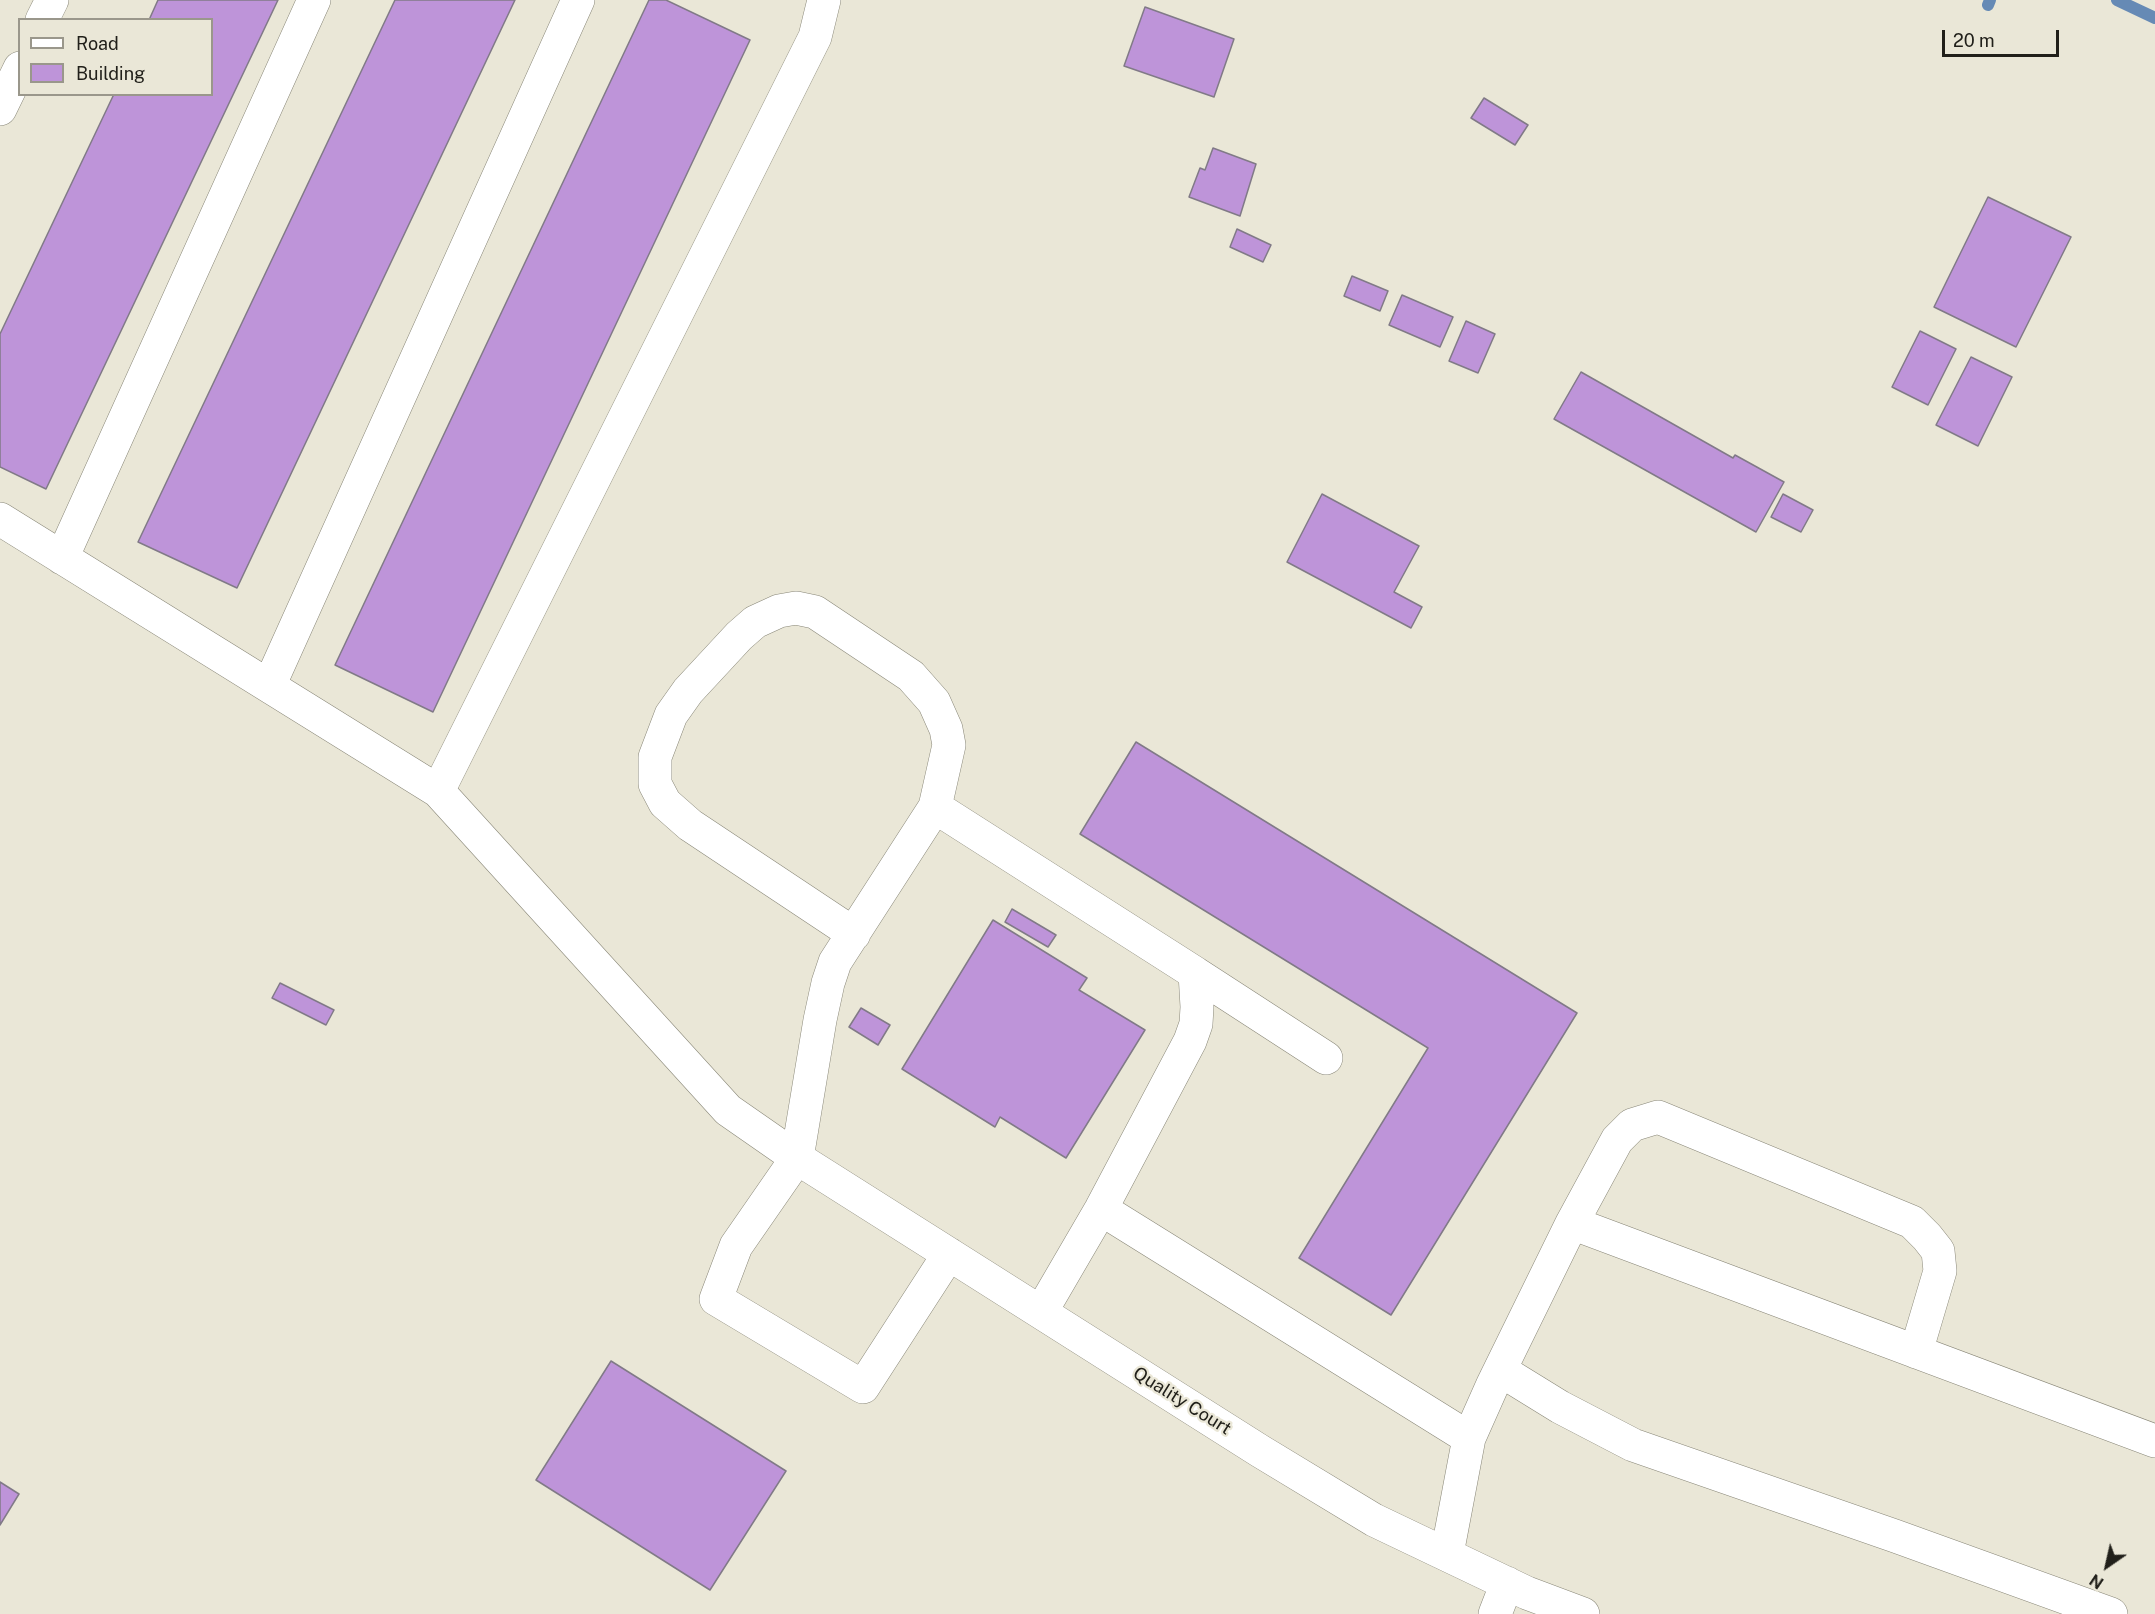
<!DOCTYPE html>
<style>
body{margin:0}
#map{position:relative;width:2155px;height:1614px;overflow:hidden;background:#eae7d7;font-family:"Public Sans",sans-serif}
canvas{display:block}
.legend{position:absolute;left:18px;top:18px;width:195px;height:78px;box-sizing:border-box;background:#eae7d7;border:2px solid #9a978b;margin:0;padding:8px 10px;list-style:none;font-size:18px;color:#21201a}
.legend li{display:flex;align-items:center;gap:12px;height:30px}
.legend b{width:30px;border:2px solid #9a978b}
.north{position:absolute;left:2077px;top:1536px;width:60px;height:60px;-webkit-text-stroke:4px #eae7d7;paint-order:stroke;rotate:214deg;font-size:16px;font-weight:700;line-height:24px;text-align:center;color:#21201a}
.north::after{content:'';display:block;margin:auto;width:21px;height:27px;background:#21201a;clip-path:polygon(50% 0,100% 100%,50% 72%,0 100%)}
.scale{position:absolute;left:1942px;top:30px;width:117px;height:27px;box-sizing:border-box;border:3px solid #21201a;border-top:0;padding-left:8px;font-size:18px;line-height:21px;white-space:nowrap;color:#21201a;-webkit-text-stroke:4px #eae7d7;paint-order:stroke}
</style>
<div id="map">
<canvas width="2155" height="1614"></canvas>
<ul class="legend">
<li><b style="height:8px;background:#fff"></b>Road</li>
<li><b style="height:16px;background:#be94d9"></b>Building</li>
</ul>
<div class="north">N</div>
<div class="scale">20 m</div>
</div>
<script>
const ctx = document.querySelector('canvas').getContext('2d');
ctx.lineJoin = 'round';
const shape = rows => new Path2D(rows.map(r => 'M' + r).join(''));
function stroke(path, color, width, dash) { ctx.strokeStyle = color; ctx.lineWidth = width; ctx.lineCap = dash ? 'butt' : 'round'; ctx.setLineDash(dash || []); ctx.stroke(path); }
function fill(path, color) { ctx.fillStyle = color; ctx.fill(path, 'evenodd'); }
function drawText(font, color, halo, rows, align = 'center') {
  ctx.font = font + ' "Public Sans",sans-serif'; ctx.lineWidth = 4.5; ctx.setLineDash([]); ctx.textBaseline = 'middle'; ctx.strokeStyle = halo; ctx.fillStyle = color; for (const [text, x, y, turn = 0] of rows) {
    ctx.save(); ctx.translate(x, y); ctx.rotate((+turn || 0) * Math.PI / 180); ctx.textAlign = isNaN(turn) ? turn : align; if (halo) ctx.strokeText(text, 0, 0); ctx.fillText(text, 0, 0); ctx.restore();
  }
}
const stream = shape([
 [2117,0,2155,18],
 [1988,5,1990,0]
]);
const building = shape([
 [158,0,278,0,46,489,0,467,0,334,114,94,212,94,212,20,149,20,158,0],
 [395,0,515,0,237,588,138,542,395,0],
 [649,0,666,0,750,40,433,712,335,665,649,0],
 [1145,7,1234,39,1214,97,1124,66,1145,7],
 [1484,98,1528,125,1515,145,1471,118,1484,98],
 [1213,148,1256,164,1240,216,1189,197,1200,168,1205,170,1213,148],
 [1988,197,2071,237,2016,347,1934,307,1988,197],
 [1237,229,1271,245,1263,262,1230,247,1237,229],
 [1352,276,1388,291,1380,311,1344,296,1352,276],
 [1402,295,1453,317,1440,347,1389,325,1402,295],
 [1466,321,1495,334,1478,373,1449,361,1466,321],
 [1920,331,1956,349,1928,405,1892,387,1920,331],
 [1971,357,2012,377,1978,446,1936,425,1971,357],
 [1581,372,1733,458,1735,455,1784,482,1756,532,1554,419,1581,372],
 [1322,494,1419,546,1394,592,1422,607,1411,628,1287,562,1322,494],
 [1783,494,1813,510,1801,532,1771,517,1783,494],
 [1136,742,1577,1013,1391,1315,1299,1258,1428,1048,1080,834,1136,742],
 [1012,909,1056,935,1048,947,1005,922,1012,909],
 [993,920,1087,978,1079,990,1145,1030,1066,1158,1000,1117,995,1127,902,1069,993,920],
 [280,983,334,1010,326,1025,272,998,280,983],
 [861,1008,890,1025,878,1045,849,1027,861,1008],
 [611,1361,786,1471,710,1590,536,1480,611,1361],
 [0,1482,19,1494,0,1525,0,1482]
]);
const minor = shape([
 [42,20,52,0],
 [0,109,20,68],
 [0,519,438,791,728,1110,797,1158,1260,1451,1374,1520,1527,1593,1583,1614],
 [62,558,314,0],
 [269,686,578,0],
 [438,791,815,37,824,0],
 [854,934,690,825,665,803,655,784,655,757,671,715,688,691,739,636,755,622,779,611,796,608,815,612,911,676,934,702,946,729,949,745,935,807],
 [1101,1209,1469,1438,1447,1554],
 [1572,1223,1617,1140,1632,1125,1658,1117,1912,1222,1927,1237,1938,1251,1940,1271,1916,1352],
 [949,1254,863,1387,716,1299,736,1246,797,1158,820,1020,828,983,835,962,935,807,1195,973],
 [1041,1312,1101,1209,1190,1041,1196,1024,1197,1007,1195,973,1326,1058],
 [1500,1370,1560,1407,1633,1445,1895,1536,2111,1614],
 [1469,1438,1493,1384,1572,1223,2155,1441],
 [1495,1614,1507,1583]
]);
const streetNames = [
 ["Quality Court",1182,1401,32]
];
stroke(stream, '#668ab5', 12);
fill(building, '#be94d9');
stroke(building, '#817a87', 1.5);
stroke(minor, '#898778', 34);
stroke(minor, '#fff', 33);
drawText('18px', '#21201a', '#eae7d7', streetNames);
</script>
